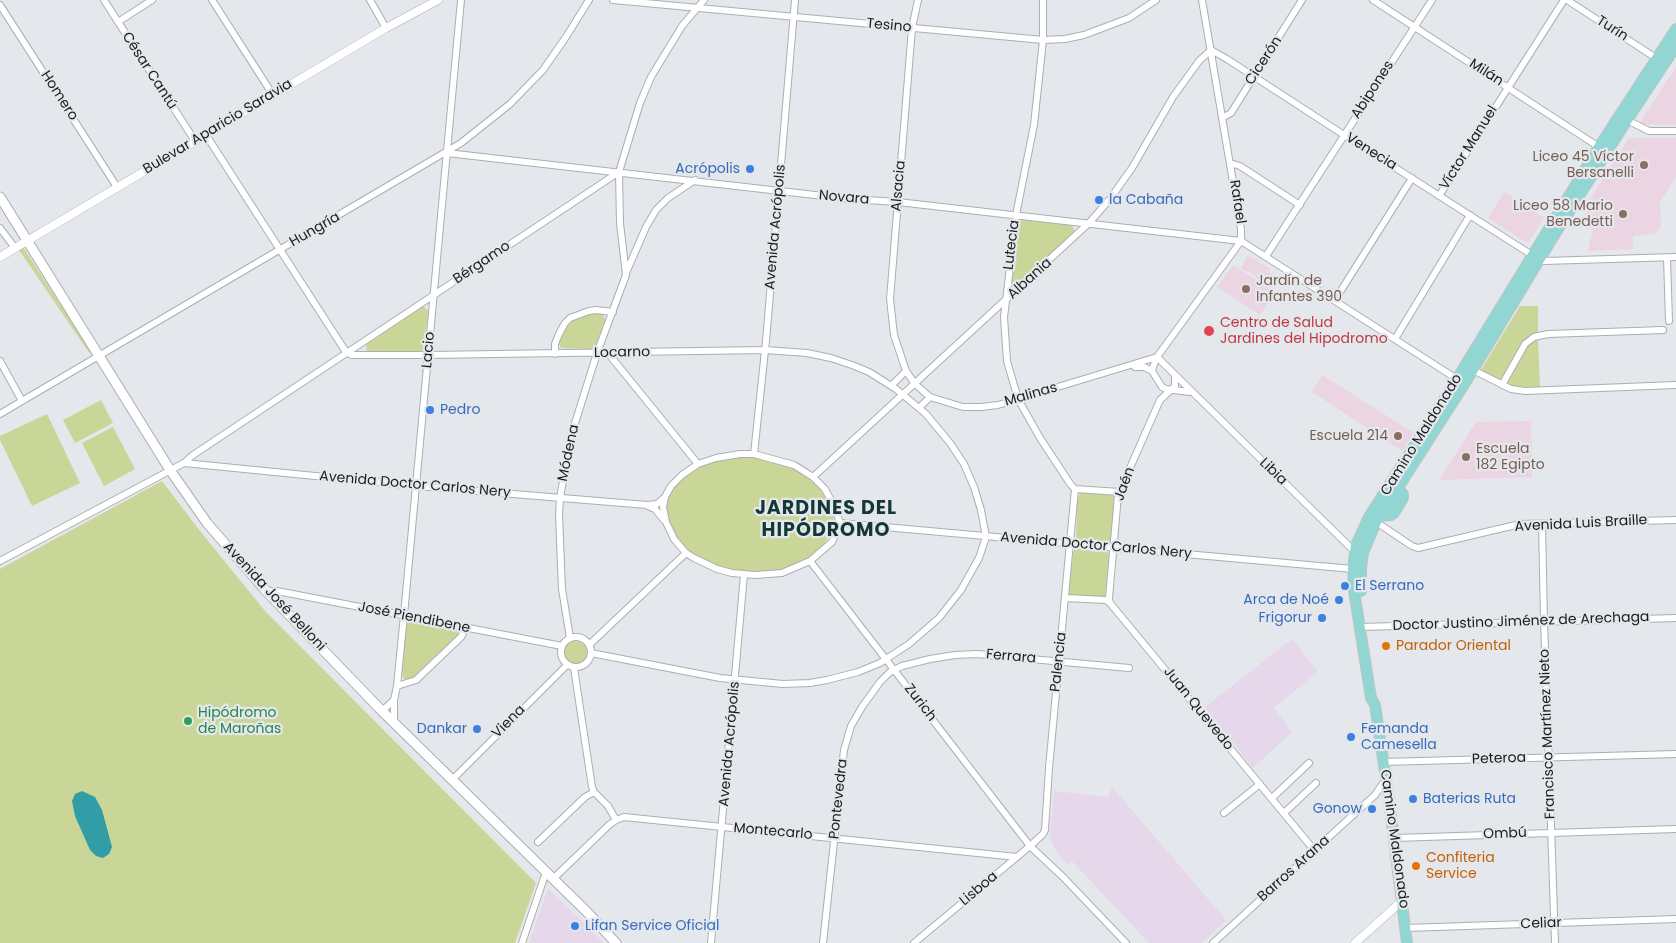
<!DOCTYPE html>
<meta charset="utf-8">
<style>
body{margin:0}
canvas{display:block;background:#e4e7eb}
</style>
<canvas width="1676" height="943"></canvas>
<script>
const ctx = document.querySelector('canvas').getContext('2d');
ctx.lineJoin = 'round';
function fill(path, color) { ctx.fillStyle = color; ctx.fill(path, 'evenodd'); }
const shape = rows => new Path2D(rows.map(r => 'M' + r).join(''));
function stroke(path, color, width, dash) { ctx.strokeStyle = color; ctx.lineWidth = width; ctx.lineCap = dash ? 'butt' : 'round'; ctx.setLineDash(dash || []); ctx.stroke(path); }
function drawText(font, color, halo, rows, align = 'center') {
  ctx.font = font + ' Poppins,sans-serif'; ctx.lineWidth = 4.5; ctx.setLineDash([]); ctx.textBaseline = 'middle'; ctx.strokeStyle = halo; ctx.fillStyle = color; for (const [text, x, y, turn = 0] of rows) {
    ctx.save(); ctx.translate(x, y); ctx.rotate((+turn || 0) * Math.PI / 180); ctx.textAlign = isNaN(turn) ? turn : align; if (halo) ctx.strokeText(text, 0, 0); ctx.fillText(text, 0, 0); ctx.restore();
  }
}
const industrial = shape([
 [1292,639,1318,672,1274,708,1292,732,1253,768,1205,707],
 [1112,787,1226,920,1202,943,1149,943,1071,860,1068,866,1056,851,1050,837,1054,791,1108,797],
 [548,888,604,943,529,943]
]);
const education = shape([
 [1676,67,1676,125,1639,124,1668,79],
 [1629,138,1676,138,1676,177,1660,202,1661,227,1654,234,1633,236,1633,249,1588,251,1593,229,1578,225,1587,213,1583,210],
 [1504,192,1544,218,1529,241,1525,242,1488,218],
 [1248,255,1270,269,1269,272,1279,279,1272,288,1267,285,1270,281,1265,278,1264,280,1261,278,1259,280,1248,270,1247,272,1241,268],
 [1233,265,1275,292,1260,315,1217,287],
 [1322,375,1414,433,1402,451,1312,392],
 [1531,421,1532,477,1439,480,1476,422]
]);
const green = shape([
 [1022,220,1069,225,1073,227,1075,232,1017,285,1013,285,1011,282,1018,223],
 [23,247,89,349,90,354,19,250],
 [1520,306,1538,306,1538,332,1524,340,1504,375,1499,380,1481,370],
 [421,307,424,307,428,311,424,349,420,352,373,353,367,351,366,344],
 [595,313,603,314,605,320,595,347,592,349,561,348,559,344,559,340,563,331,570,322,576,317],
 [1538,338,1540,389,1528,389,1513,387,1507,384,1506,382,1528,344],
 [101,400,113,423,75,443,63,420],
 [47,414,80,483,32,506,0,440,0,436],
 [113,427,135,469,104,486,82,443],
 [754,456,797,469,819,488,827,499,833,511,834,521,832,530,826,541,818,551,807,560,781,570,746,573,712,565,699,559,684,548,669,526,665,505,671,489,685,474,708,463,734,457],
 [162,481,200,531,265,611,536,883,515,943,0,943,0,569],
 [1081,492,1113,495,1114,496,1111,543,1109,544,1076,540,1077,500],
 [1074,548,1108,552,1109,556,1105,597,1069,596,1068,592],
 [411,620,457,629,459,634,411,679,406,680,403,678,402,671,406,625],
 '563 653a12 12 0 1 1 24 0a12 12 0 1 1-24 0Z'
]);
const water = shape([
 [82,791,95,797,102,810,112,847,109,854,103,858,96,856,90,850,75,816,72,801,75,794]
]);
const minor = shape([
 [104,0,195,141],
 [212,0,273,95],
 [370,0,386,28],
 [613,0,1043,40,1065,39,1084,35,1129,18,1156,0],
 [918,0,912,28,890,299,894,335,906,371,915,384,930,397,963,407,981,407,998,405,1157,357],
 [1043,0,1043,40,1034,125,1016,215,1006,301,1004,317,1007,361,1018,399,1040,438,1071,485,1075,489,1120,492],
 [1202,0,1241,229,1241,241],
 [1373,0,1599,147],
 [1567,0,1659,60],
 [0,5,117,187],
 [118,22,152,0],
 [1222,118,1231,113,1302,0],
 [1627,120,1649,131,1676,131],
 [206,135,346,352,352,355,429,355,765,350,807,353,831,358,852,365,869,372,896,389,926,414,950,443,964,464,974,487,981,510,986,537,979,558,961,590,939,618,909,644,880,663,858,672,827,680,810,683,783,684,720,678,591,653],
 [447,153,850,199,898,202,1241,241,1457,379],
 [1230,163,1240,166,1300,205],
 [1439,196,1564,0],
 [0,228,15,248],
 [1266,256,1432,0],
 [1667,258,1669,321],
 [626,273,646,227,656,210,668,198,695,180],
 [1335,300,1412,178],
 [1395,339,1470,215],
 [607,352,698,464],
 [555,354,555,344,559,334,565,323,570,318,589,311,596,310,613,312],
 [1157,357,1355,552],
 [0,361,22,401],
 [1135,367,1144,367,1152,371],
 [1473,370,1511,389,1525,391,1676,385],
 [1502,385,1525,344,1534,337,1548,334,1663,330],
 [891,386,906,371],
 [1190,392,1166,389,1162,387,1152,371,1153,367,1157,357,1241,241],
 [919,408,930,397],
 [0,414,461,143,510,104,543,70,566,37,589,0],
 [740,454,754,454,794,465,813,477,825,489,835,508,840,523,837,532,832,542,810,561,782,573,755,575,732,573,717,569,694,558,686,553,674,539,666,522,663,507,665,497,671,486,682,475,698,464,716,458,740,454],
 [754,454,766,341,795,0],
 [184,463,416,486,647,505,657,504,665,497],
 [813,477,1089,223,1110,199,1132,168,1173,97,1199,61,1211,50,1227,59,1344,135,1532,255,1544,261,1676,257],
 [648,506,655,509,664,520],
 [1376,522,1412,546,1418,548,1520,524,1676,520],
 [840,523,1353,569],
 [1542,524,1544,620,1555,943],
 [0,561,184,463,193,455,619,172,640,103,651,77,682,26,704,0],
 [810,561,1030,846,1063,877,1126,943],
 [266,591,277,591,562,646],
 [1066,598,1106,600,1110,603,1314,850],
 [1110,603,1109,598,1118,495,1160,400,1175,386,1175,377],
 [1360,627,1676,618],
 '561 652a15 15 0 1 1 30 0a15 15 0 1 1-30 0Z',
 [570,638,562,589,559,515,560,498,571,436,597,353,626,275,620,223,619,172],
 [589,645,686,553],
 [574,668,592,787,594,792,608,806,616,820],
 [397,686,416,680,461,637,466,628],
 [382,711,394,700],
 [394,723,394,700,397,686,404,615,461,0],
 [1383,762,1676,754],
 [452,780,567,665],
 [1272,798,1309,763],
 [1224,813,1260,784],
 [1284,813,1316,783],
 [1394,838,1676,829],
 [538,842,585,797,594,792],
 [553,879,609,825,616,820,624,817,1017,857],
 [1405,928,1676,919],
 [522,943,546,872],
 [711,943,744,575],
 [823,943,844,750,851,726,862,707,880,682,890,672,902,666,930,659,955,655,977,654,1129,668],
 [914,943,1030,846,1043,834,1045,830,1049,768,1075,489],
 [1213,943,1375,795,1386,779]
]);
const tertiary = shape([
 [0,257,386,28,438,0],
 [1355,943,1403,900]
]);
const secondary = shape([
 [0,197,170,470,207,523,266,591,382,711,588,913,616,943]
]);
const primary = shape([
 [1379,516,1391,515,1394,513,1403,498,1403,494,1393,484],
 [1361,591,1361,569,1363,553,1376,522,1465,383,1550,242,1627,120,1676,46],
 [1407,943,1389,800,1375,705,1371,698,1354,591,1353,569,1356,545,1369,517,1457,379,1599,147,1676,29]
]);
const markers = [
 [1644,165,5,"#8d6e63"],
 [750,169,5,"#3f7fe0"],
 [1099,200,5,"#3f7fe0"],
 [1623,214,5,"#8d6e63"],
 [1246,289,5,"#8d6e63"],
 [1209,331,6,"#e0444e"],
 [430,410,5,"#3f7fe0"],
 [1398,436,5,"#8d6e63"],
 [1466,457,5,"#8d6e63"],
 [1345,586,5,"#3f7fe0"],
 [1339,600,5,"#3f7fe0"],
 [1322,618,5,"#3f7fe0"],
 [1386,646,5,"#e8710a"],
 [188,721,5,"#2e9e5b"],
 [477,729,5,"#3f7fe0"],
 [1351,737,5,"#3f7fe0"],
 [1413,799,5,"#3f7fe0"],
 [1372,809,5,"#3f7fe0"],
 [1416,866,5,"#e8710a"],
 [575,926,5,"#3f7fe0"]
];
const streetNames = [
 ["Tesino",889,26,5],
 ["Turín",1612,29,33],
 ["Cicerón",1264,61,-57],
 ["César Cantú",149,71,57],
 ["Milán",1486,73,33],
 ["Abipones",1373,90,-57],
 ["Homero",59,96,57],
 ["Bulevar Aparicio Saravia",218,127,-31],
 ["Víctor Manuel",1469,148,-58],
 ["Venecia",1371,152,32],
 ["Alsacia",899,186,-85],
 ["Novara",844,198,5],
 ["Rafael",1237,202,81],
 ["Avenida Acrópolis",776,227,-85],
 ["Hungría",315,230,-30],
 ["Lutecia",1012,245,-83],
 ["Bérgamo",482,263,-34],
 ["Albania",1030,279,-42],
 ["Lacio",429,350,-85],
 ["Locarno",622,353,-1],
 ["Malinas",1031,395,-16],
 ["Camino Maldonado",1422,435,-58],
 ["Módena",569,453,-78],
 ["Libia",1273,472,44],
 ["Jaén",1125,484,-70],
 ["Avenida Doctor Carlos Nery",415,485,5],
 ["Avenida Luis Braille",1581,524,-3],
 ["Avenida Doctor Carlos Nery",1096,546,5],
 ["Avenida José Belloni",274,597,47],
 ["José Piendibene",414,618,11],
 ["Doctor Justino Jiménez de Arechaga",1521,622,-2],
 ["Ferrara",1011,657,5],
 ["Palencia",1059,662,-84],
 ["Zurich",920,703,52],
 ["Juan Quevedo",1198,709,51],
 ["Viena",509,722,-45],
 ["Francisco Martínez Nieto",1548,734,-92],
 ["Avenida Acrópolis",730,744,-85],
 ["Peteroa",1499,759,-2],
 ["Pontevedra",839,799,-84],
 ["Montecarlo",773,832,5],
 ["Ombú",1505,834,-2],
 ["Camino Maldonado",1394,839,82],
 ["Barros Arana",1294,869,-42],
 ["Lisboa",979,889,-40],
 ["Celiar",1541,924,-2]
];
const educationNames = [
 ["Liceo 45 Víctor",1634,157],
 ["Bersanelli",1634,173],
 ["Liceo 58 Mario",1613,206],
 ["Benedetti",1613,222],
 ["Jardín de",1256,281,"left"],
 ["Infantes 390",1256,297,"left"],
 ["Escuela 214",1388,436],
 ["Escuela",1476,449,"left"],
 ["182 Egipto",1476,465,"left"]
];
const shopNames = [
 ["Acrópolis",740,169,"right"],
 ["la Cabaña",1109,200],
 ["Pedro",440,410],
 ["El Serrano",1355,586],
 ["Arca de Noé",1329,600,"right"],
 ["Frigorur",1312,618,"right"],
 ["Dankar",467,729,"right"],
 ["Femanda",1361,729],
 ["Camesella",1361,745],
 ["Baterias Ruta",1423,799],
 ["Gonow",1362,809,"right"],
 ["Lifan Service Oficial",585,926]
];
const healthNames = [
 ["Centro de Salud",1220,323],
 ["Jardines del Hipodromo",1220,339]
];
const foodNames = [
 ["Parador Oriental",1396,646],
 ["Confiteria",1426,858],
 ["Service",1426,874]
];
const leisureNames = [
 ["Hipódromo",198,713],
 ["de Maroñas",198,729]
];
const districtNames = [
 ["JARDINES DEL",826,509],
 ["HIPÓDROMO",826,531]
];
fill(industrial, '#e6d7ea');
fill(education, '#ecd5e2');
fill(green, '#c9d698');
fill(water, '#329da6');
stroke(minor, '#abaeb2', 8);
stroke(tertiary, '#abaeb2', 9);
stroke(secondary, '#abaeb2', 11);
stroke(primary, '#c4c4c4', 12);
stroke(minor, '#fff', 6);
stroke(tertiary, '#fff', 8);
stroke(secondary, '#fff', 9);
stroke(primary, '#91d6d2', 10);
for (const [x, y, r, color] of markers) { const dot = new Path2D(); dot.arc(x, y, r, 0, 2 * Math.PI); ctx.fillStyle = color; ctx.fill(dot); stroke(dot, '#e4e7eb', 2); }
drawText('14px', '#1b1c1e', '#e4e7eb', streetNames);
drawText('14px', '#785e54', '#e4e7eb', educationNames, 'right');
drawText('14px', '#366cbe', '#e4e7eb', shopNames, 'left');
drawText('14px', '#be3a42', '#e4e7eb', healthNames, 'left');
drawText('14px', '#c56008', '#e4e7eb', foodNames, 'left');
drawText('14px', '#27864d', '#e4e7eb', leisureNames, 'left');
ctx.letterSpacing = '1px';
drawText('bold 19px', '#143738', '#e4e7eb', districtNames);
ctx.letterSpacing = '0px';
</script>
